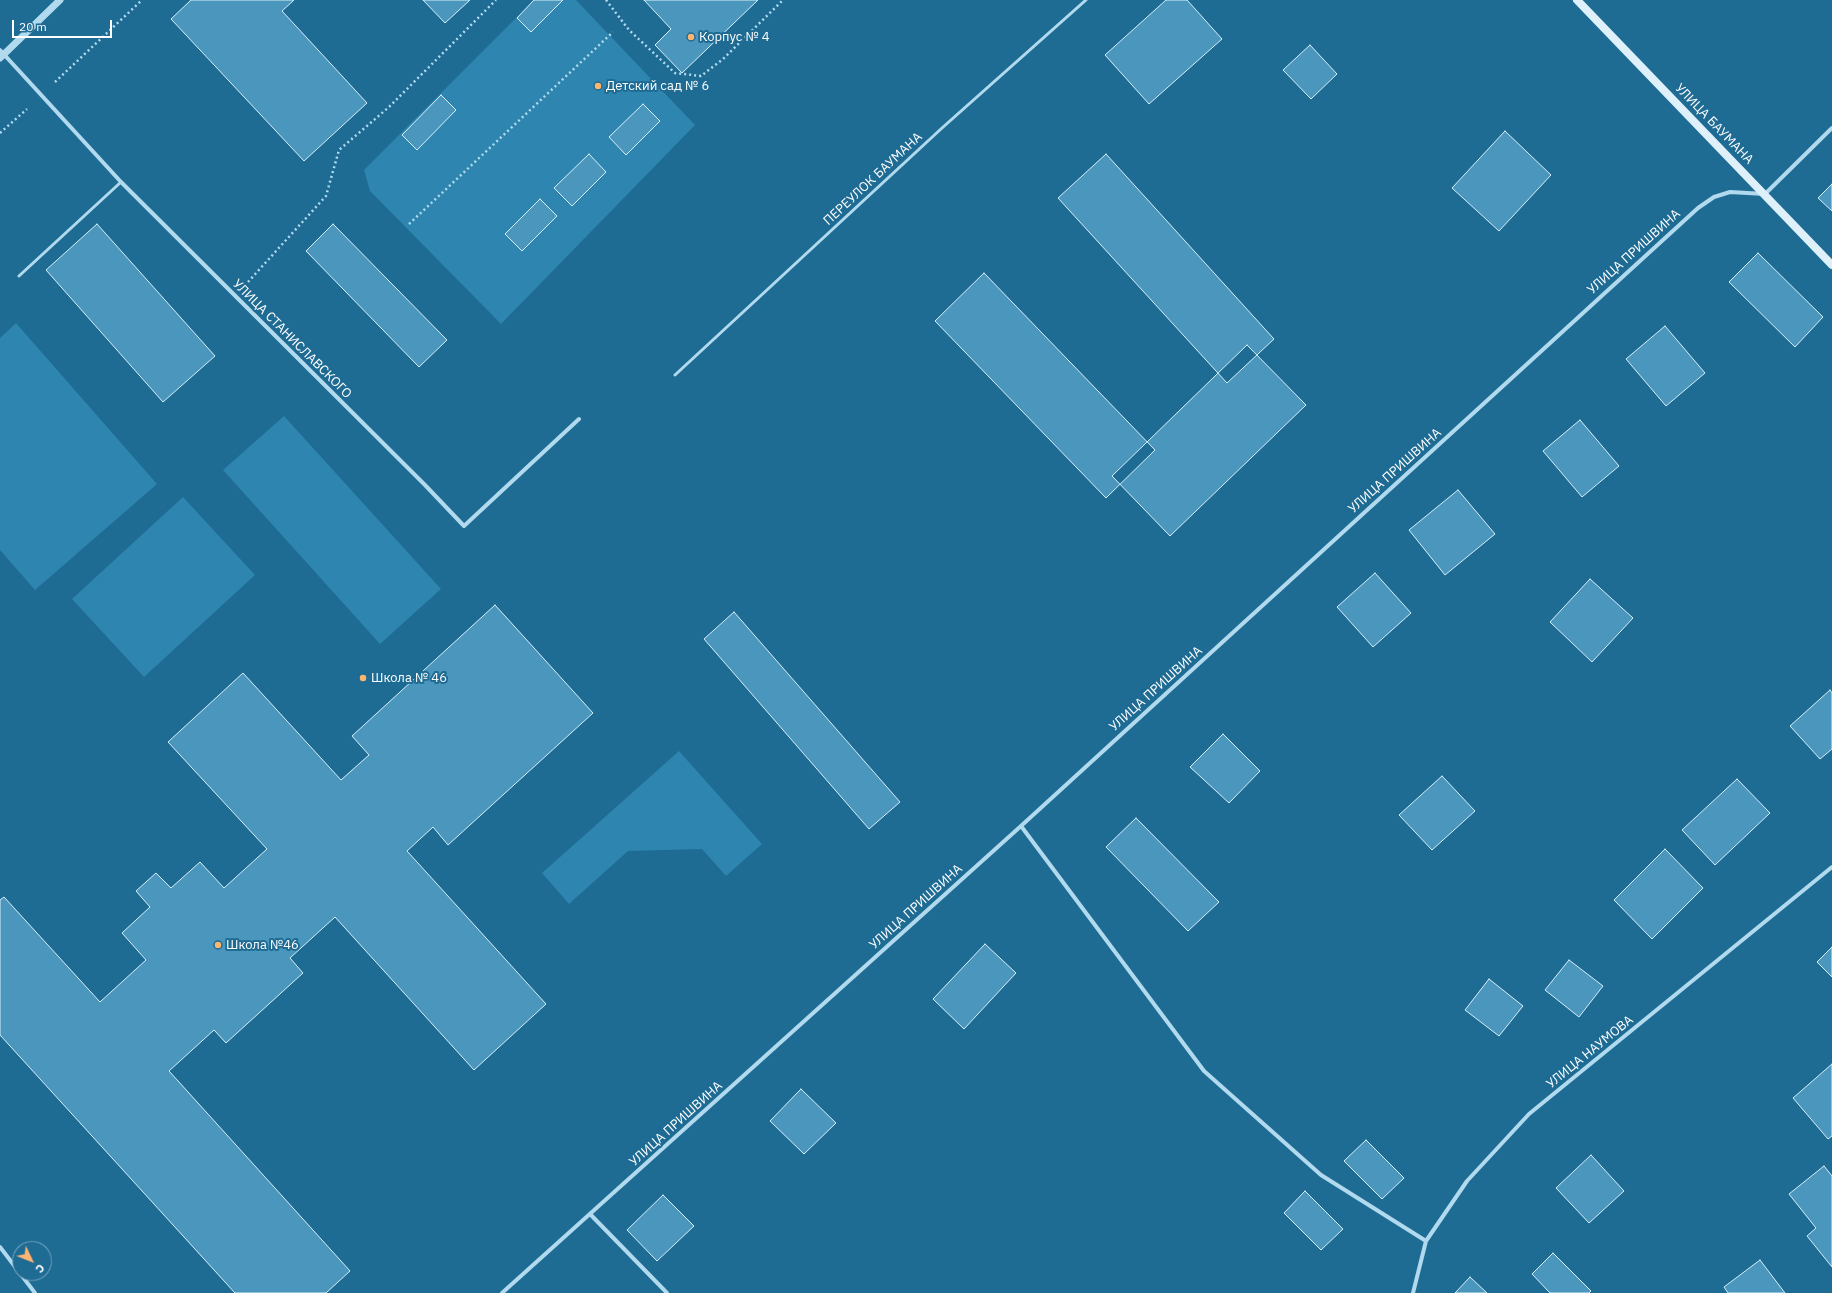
<!DOCTYPE html>
<meta charset="utf-8">
<style>
body{margin:0}
#map{position:relative;width:1832px;height:1293px;overflow:hidden;background:#1e6b94;font-family:"IBM Plex Sans",sans-serif}
canvas{display:block}
.north{position:absolute;left:12px;top:1241px;width:40px;height:40px;box-sizing:border-box;background:#1e6b94;border:1px solid #78a6bf;border-radius:50%;rotate:133deg;font-size:11px;font-weight:700;line-height:16px;text-align:center;color:#fff}
.north::after{content:'';display:block;margin:auto;width:14px;height:18px;background:#fdb570;clip-path:polygon(50% 0,100% 100%,50% 72%,0 100%)}
.scale{position:absolute;left:12px;top:20px;width:100px;height:18px;box-sizing:border-box;border:2px solid #fff;border-top:0;padding-left:5px;font-size:12px;line-height:14px;white-space:nowrap;color:#fff;-webkit-text-stroke:3px #1e6b94;paint-order:stroke}
</style>
<div id="map">
<canvas width="1832" height="1293"></canvas>
<div class="north">С</div>
<div class="scale">20 m</div>
</div>
<script>
const ctx = document.querySelector('canvas').getContext('2d');
ctx.lineJoin = 'round';
function fill(path, color) { ctx.fillStyle = color; ctx.fill(path, 'evenodd'); }
const shape = rows => new Path2D(rows.map(r => 'M' + r).join(''));
function stroke(path, color, width, dash) { ctx.strokeStyle = color; ctx.lineWidth = width; ctx.lineCap = dash ? 'butt' : 'round'; ctx.setLineDash(dash || []); ctx.stroke(path); }
function drawText(font, color, halo, rows, align = 'center') {
  ctx.font = font + ' "IBM Plex Sans",sans-serif'; ctx.lineWidth = 4; ctx.setLineDash([]); ctx.textBaseline = 'middle'; ctx.strokeStyle = halo; ctx.fillStyle = color; for (const [text, x, y, turn = 0] of rows) {
    ctx.save(); ctx.translate(x, y); ctx.rotate((+turn || 0) * Math.PI / 180); ctx.textAlign = isNaN(turn) ? turn : align; if (halo) ctx.strokeText(text, 0, 0); ctx.fillText(text, 0, 0); ctx.restore();
  }
}
const green = shape([
 [534,0,576,0,695,125,501,324,370,191,364,170],
 [16,323,157,484,35,590,0,550,0,338],
 [284,416,441,589,380,644,223,470],
 [183,497,255,575,144,677,72,599],
 [679,751,762,844,726,876,702,849,628,851,569,904,542,873]
]);
const building = shape([
 [191,0,294,0,282,11,367,103,304,161,171,19,191,0],
 [423,0,470,0,445,23,423,0],
 [534,0,563,0,531,32,517,18,534,0],
 [644,0,758,0,682,73,655,45,671,29,644,0],
 [1166,0,1187,0,1222,39,1149,104,1105,55,1166,0],
 [1310,45,1337,74,1311,99,1283,70,1310,45],
 [441,95,456,110,417,150,402,135,441,95],
 [643,104,660,121,626,155,609,137,643,104],
 [1505,131,1551,175,1499,231,1452,188,1505,131],
 [589,154,606,172,572,206,554,188,589,154],
 [1106,154,1274,339,1227,383,1058,198,1106,154],
 [1832,184,1832,211,1818,198,1832,184],
 [540,199,557,216,522,251,505,234,540,199],
 [97,224,215,356,163,402,46,270,97,224],
 [333,224,447,340,419,367,306,251,333,224],
 [1758,253,1823,317,1795,347,1729,282,1758,253],
 [984,273,1155,450,1106,498,935,321,984,273],
 [1665,326,1705,373,1666,406,1626,359,1665,326],
 [1247,345,1306,405,1170,536,1112,476,1247,345],
 [1580,420,1619,466,1582,497,1543,451,1580,420],
 [1458,490,1495,534,1445,575,1409,530,1458,490],
 [1375,573,1411,613,1373,647,1337,607,1375,573],
 [1590,579,1633,618,1592,662,1550,622,1590,579],
 [495,605,593,713,448,845,433,827,407,851,546,1004,474,1070,335,917,290,958,303,973,226,1043,214,1030,169,1071,350,1271,326,1293,235,1293,0,1035,0,900,4,897,100,1002,146,960,122,933,150,907,136,891,156,873,171,888,200,862,224,888,267,849,168,742,243,673,341,780,369,755,352,736,495,605],
 [734,612,900,802,869,829,704,639,734,612],
 [1830,690,1832,693,1832,749,1820,759,1790,726,1830,690],
 [1223,734,1260,771,1229,803,1190,767,1223,734],
 [1442,776,1475,811,1432,850,1399,815,1442,776],
 [1737,779,1770,813,1715,865,1682,830,1737,779],
 [1136,818,1219,902,1188,931,1106,847,1136,818],
 [1665,849,1703,888,1652,939,1614,900,1665,849],
 [985,944,1016,973,964,1029,933,999,985,944],
 [1832,947,1832,977,1817,962,1832,947],
 [1569,960,1603,986,1579,1017,1545,990,1569,960],
 [1489,979,1523,1006,1499,1036,1465,1010,1489,979],
 [1832,1064,1832,1136,1828,1139,1793,1098,1832,1064],
 [801,1089,836,1123,804,1154,770,1121,801,1089],
 [1366,1140,1404,1178,1382,1199,1344,1161,1366,1140],
 [1591,1155,1624,1191,1589,1223,1556,1188,1591,1155],
 [1824,1166,1832,1176,1832,1267,1807,1236,1816,1228,1789,1194,1824,1166],
 [1305,1191,1343,1229,1321,1250,1284,1213,1305,1191],
 [663,1195,694,1226,657,1261,627,1230,663,1195],
 [1553,1253,1591,1291,1589,1293,1550,1293,1532,1274,1553,1253],
 [1760,1260,1785,1293,1728,1293,1724,1287,1760,1260],
 [1470,1277,1487,1293,1455,1293,1470,1277]
]);
const path = shape([
 [606,0,629,30,675,73,701,76,723,59,783,0],
 [55,82,142,0],
 [0,133,27,109],
 [409,224,613,32],
 [248,282,326,196,339,150,389,107,496,0]
]);
const service = shape([
 [19,276,121,182],
 [675,375,942,128,1086,0]
]);
const minor = shape([
 [0,50,121,182,425,485,464,526,579,419],
 [1021,826,1204,1071,1321,1175,1426,1241],
 [590,1214,667,1293],
 [0,1247,35,1293],
 [502,1293,1021,826,1698,208,1714,197,1730,192,1765,194,1832,128],
 [1413,1293,1426,1241,1467,1181,1529,1114,1832,867]
]);
const tertiary = shape([
 [0,58,60,0]
]);
const secondary = shape([
 [1577,0,1832,265]
]);
const markers = [
 [691,37,4,"#fdb570"],
 [598,86,4,"#fdb570"],
 [363,678,4,"#fdb570"],
 [218,945,4,"#fdb570"]
];
const poiNames = [
 ["Корпус № 4",699,37],
 ["Детский сад № 6",606,86],
 ["Школа № 46",371,678],
 ["Школа №46",226,945]
];
const streetNames = [
 ["УЛИЦА БАУМАНА",1714,124,46],
 ["ПЕРЕУЛОК БАУМАНА",873,179,-43],
 ["УЛИЦА ПРИШВИНА",1634,252,-42],
 ["УЛИЦА СТАНИСЛАВСКОГО",292,339,45],
 ["УЛИЦА ПРИШВИНА",1395,471,-42],
 ["УЛИЦА ПРИШВИНА",1156,689,-42],
 ["УЛИЦА ПРИШВИНА",916,907,-42],
 ["УЛИЦА НАУМОВА",1590,1052,-39],
 ["УЛИЦА ПРИШВИНА",676,1124,-42]
];
fill(green, '#2e85b0');
fill(building, '#4a96bd');
stroke(building, '#d7effa', 1);
stroke(path, '#b1daee', 2.5, [2, 3]);
stroke(service, '#b1daee', 3);
stroke(minor, '#b1daee', 4);
stroke(tertiary, '#b1daee', 7);
stroke(secondary, '#def0fa', 8);
for (const [x, y, r, color] of markers) { const dot = new Path2D(); dot.arc(x, y, r, 0, 2 * Math.PI); ctx.fillStyle = color; ctx.fill(dot); stroke(dot, '#1e6b94', 1.5); }
drawText('13px', '#fff', '#1e6b94', poiNames, 'left');
drawText('13px', '#fff', '#1e6b94', streetNames);
</script>
